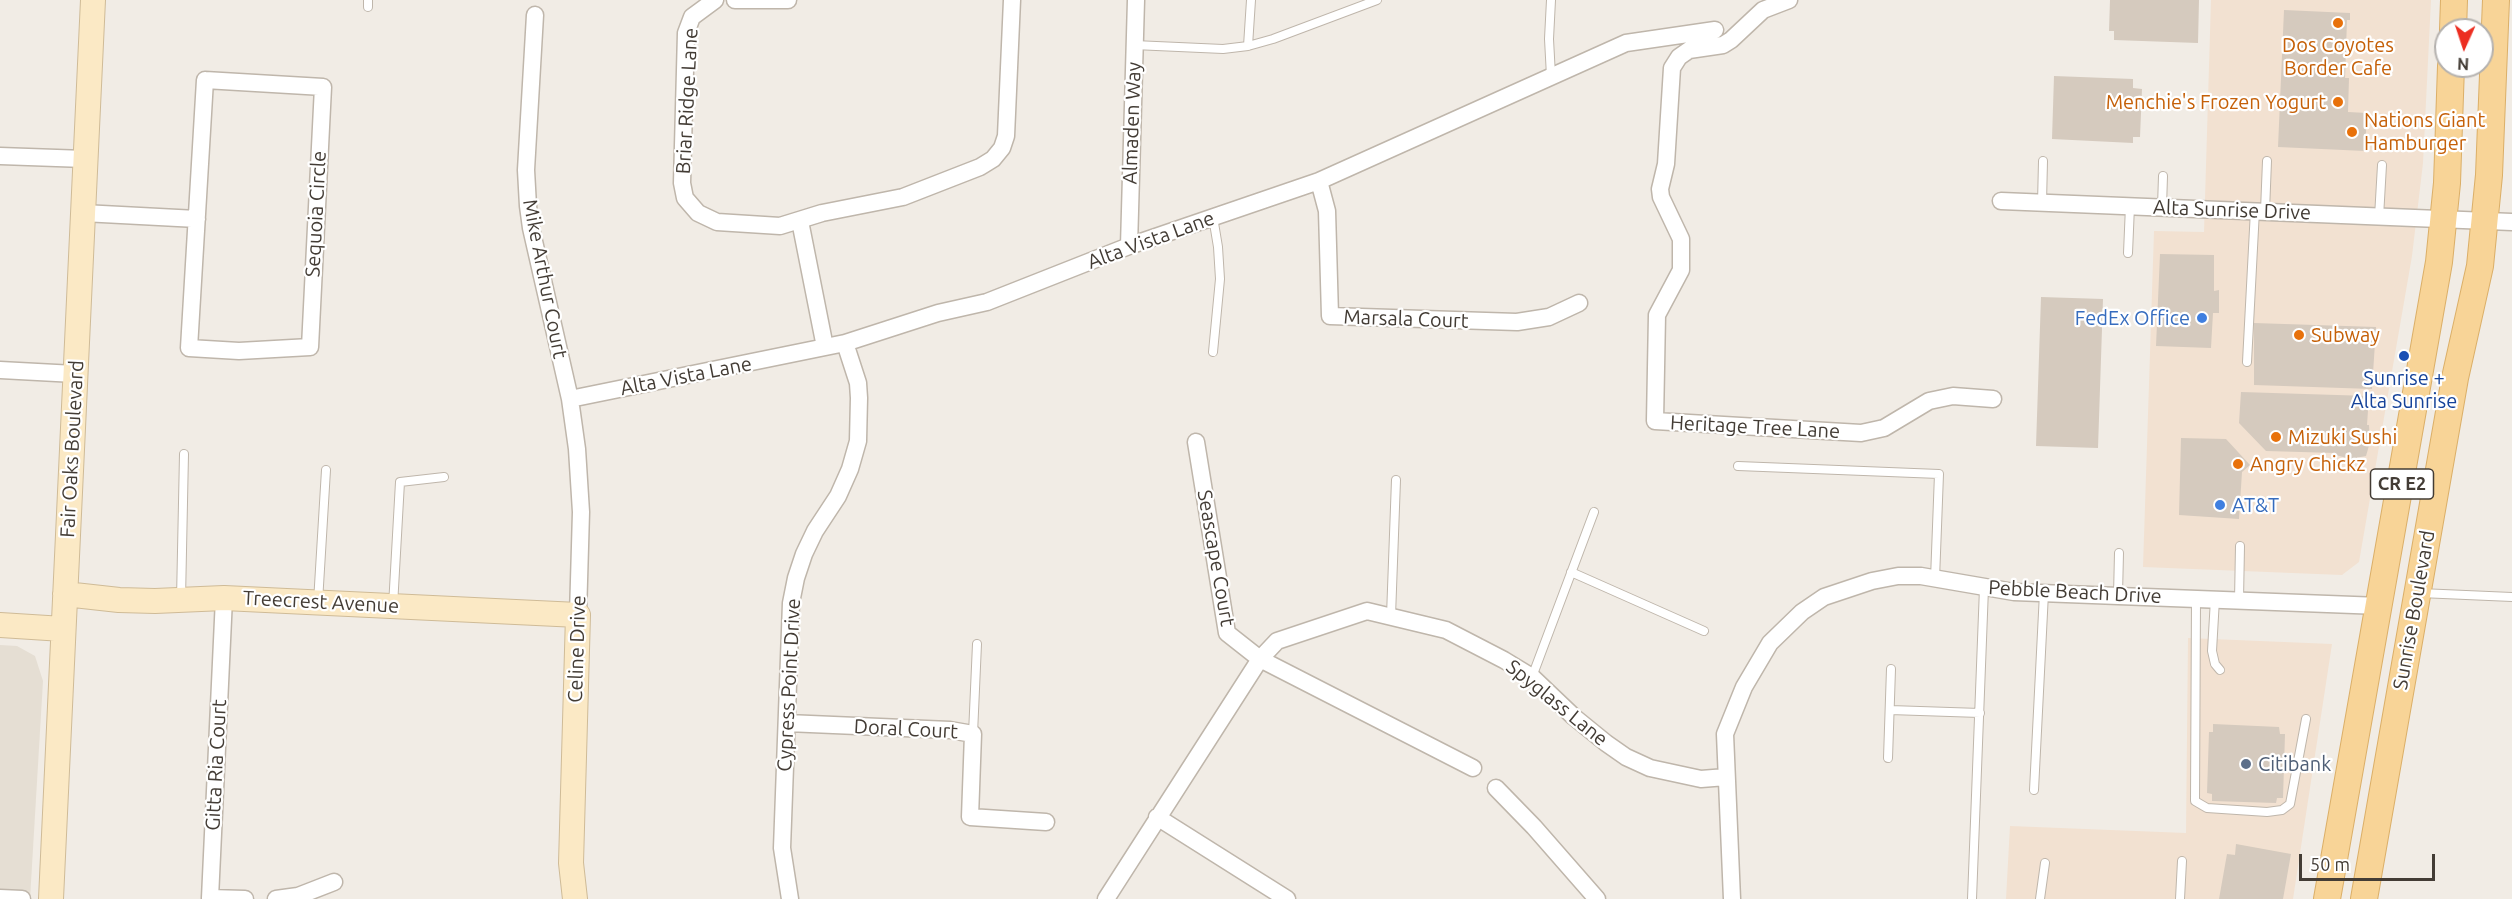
<!DOCTYPE html>
<style>
body{margin:0}
#map{position:relative;width:2512px;height:899px;overflow:hidden;background:#f1ece5;font-family:Ubuntu,sans-serif}
canvas{display:block}
.north{position:absolute;left:2434px;top:18px;width:60px;height:60px;box-sizing:border-box;background:#fff;border:2px solid #b4b1ae;border-radius:50%;rotate:183deg;font-size:16px;font-weight:700;line-height:24px;text-align:center;color:#433c35}
.north::after{content:'';display:block;margin:auto;width:21px;height:27px;background:#ec2e21;clip-path:polygon(50% 0,100% 100%,50% 72%,0 100%)}
.scale{position:absolute;left:2299px;top:854px;width:136px;height:27px;box-sizing:border-box;border:3px solid #433c35;border-top:0;padding-left:8px;font-size:18px;line-height:21px;white-space:nowrap;color:#433c35;-webkit-text-stroke:4px #fff;paint-order:stroke}
</style>
<div id="map">
<canvas width="2512" height="899"></canvas>
<div class="north">N</div>
<div class="scale">50 m</div>
</div>
<script>
const ctx = document.querySelector('canvas').getContext('2d');
ctx.lineJoin = 'round';
function fill(path, color) { ctx.fillStyle = color; ctx.fill(path, 'evenodd'); }
const shape = rows => new Path2D(rows.map(r => 'M' + r).join(''));
function stroke(path, color, width, dash) { ctx.strokeStyle = color; ctx.lineWidth = width; ctx.lineCap = dash ? 'butt' : 'round'; ctx.setLineDash(dash || []); ctx.stroke(path); }
function drawText(font, color, halo, rows, align = 'center') {
  ctx.font = font + ' Ubuntu,sans-serif'; ctx.lineWidth = 4.5; ctx.setLineDash([]); ctx.textBaseline = 'middle'; ctx.strokeStyle = halo; ctx.fillStyle = color; for (const [text, x, y, turn = 0] of rows) {
    ctx.save(); ctx.translate(x, y); ctx.rotate((+turn || 0) * Math.PI / 180); ctx.textAlign = isNaN(turn) ? turn : align; if (halo) ctx.strokeText(text, 0, 0); ctx.fillText(text, 0, 0); ctx.restore();
  }
}
const residential = shape([
 [0,645,17,646,35,656,43,681,30,899,0,899]
]);
const commercial = shape([
 [2211,0,2431,0,2423,163,2412,256,2359,562,2342,575,2143,567,2154,231,2204,232],
 [2188,638,2332,644,2293,899,2006,899,2010,826,2186,833]
]);
const building = shape([
 [2110,0,2199,0,2198,43,2114,40,2114,31,2109,31],
 [2284,10,2350,13,2350,20,2347,20,2345,78,2349,78,2348,112,2367,113,2365,151,2278,147],
 [2054,76,2133,79,2133,88,2142,89,2140,137,2133,137,2133,143,2052,139],
 [2160,254,2214,255,2214,291,2219,290,2219,313,2213,313,2211,348,2156,346],
 [2041,297,2103,299,2098,448,2036,446],
 [2254,323,2376,327,2372,389,2254,385],
 [2241,392,2369,396,2367,425,2369,425,2370,442,2366,456,2350,459,2336,455,2336,453,2266,451,2239,423],
 [2181,438,2226,439,2250,465,2242,472,2239,519,2179,515],
 [2213,724,2279,727,2280,734,2285,734,2283,798,2277,798,2276,803,2212,801,2212,794,2207,793,2209,732,2213,732],
 [2236,844,2291,854,2283,899,2219,899,2227,854,2235,855]
]);
const lane = shape([
 [1551,0,1549,39,1551,76],
 [368,7,368,0],
 [1134,45,1223,49,1248,46,1273,39,1377,0],
 [1248,46,1251,0],
 [2042,203,2043,161],
 [2162,207,2163,176],
 [2265,211,2267,161],
 [2379,217,2382,165],
 [2128,253,2130,206],
 [1213,352,1220,279,1218,247,1213,217],
 [2247,362,2255,210],
 [1738,466,1939,474,1935,579],
 [1571,572,1704,631],
 [2420,593,2512,597],
 [2118,595,2119,553],
 [181,599,184,454],
 [2196,599,2195,801,2207,808,2267,812,2282,810,2290,804,2306,719],
 [2215,599,2212,651,2215,664,2220,670],
 [2239,600,2240,546],
 [318,602,326,470],
 [393,606,400,482,444,477],
 [1391,616,1396,480],
 [1532,677,1594,512],
 [1890,710,1980,713],
 [973,734,977,644],
 [1888,758,1891,669],
 [2034,790,2044,593],
 [1972,899,1984,588],
 [2040,899,2045,863],
 [2180,899,2182,861]
]);
const street = shape([
 [715,0,692,17,686,33,682,183,685,198,698,213,717,222,780,226,822,213,903,197,980,167,993,159,1002,148,1006,136,1012,0],
 [735,0,788,0],
 [1789,0,1763,10,1731,40,1723,45,1689,50,1679,57,1672,68,1666,164,1660,189,1661,197,1681,239,1681,270,1657,315,1655,421,1861,433,1884,428,1929,401,1953,396,1993,399],
 [535,15,526,170,528,206,531,228,570,399,577,449,581,512,578,615],
 [205,80,323,87,310,347,239,351,189,348,205,80],
 [0,156,85,159],
 [1319,181,1327,211,1330,316,1517,322,1549,317,1579,303],
 [2001,201,2512,222],
 [83,213,197,219],
 [800,221,825,347],
 [1129,246,1136,0],
 [0,370,75,374],
 [570,399,845,343,938,313,987,302,1129,246,1319,181,1626,43,1715,30],
 [1196,442,1227,633,1260,659,1473,768],
 [224,598,210,898,245,899],
 [787,723,950,730,973,734,970,817,1046,822],
 [1496,788,1534,827,1597,899],
 [1157,817,1287,899],
 [0,898,22,899],
 [276,899,298,896,334,882],
 [790,899,782,848,791,603,796,578,804,554,815,531,838,496,850,469,858,441,859,398,858,383,845,343],
 [1106,899,1260,659,1277,641,1367,611,1446,630,1504,660,1532,677,1574,717,1606,743,1626,757,1650,768,1701,779,1726,777],
 [1732,899,1725,734,1744,687,1770,643,1802,612,1824,597,1872,581,1898,576,1921,576,2014,592,2380,606]
]);
const secondary = shape([
 [65,594,119,600,155,601,224,598,578,615,571,863,575,899],
 [0,625,63,629],
 [51,899,93,0]
]);
const primary = shape([
 [2453,30,2454,0],
 [2327,899,2439,262,2447,183,2451,66],
 [2364,899,2455,378,2480,266,2489,175,2496,0]
]);
const markers = [
 [2338,23,6,"#e8710a"],
 [2338,102,6,"#e8710a"],
 [2352,132,6,"#e8710a"],
 [2202,318,6,"#3f7fe0"],
 [2299,335,6,"#e8710a"],
 [2404,356,6,"#1a4fb4"],
 [2276,437,6,"#e8710a"],
 [2238,464,6,"#e8710a"],
 [2220,505,6,"#3f7fe0"],
 [2246,764,6,"#5c6f8a"]
];
const shields = [
 [2402,484,63]
];
const shieldNames = [
 ["CR E2",2402,484]
];
const foodNames = [
 ["Dos Coyotes",2338,45,"center"],
 ["Border Cafe",2338,68,"center"],
 ["Menchie's Frozen Yogurt",2326,102,"right"],
 ["Nations Giant",2364,120],
 ["Hamburger",2364,143],
 ["Subway",2311,335],
 ["Mizuki Sushi",2288,437],
 ["Angry Chickz",2250,464]
];
const streetNames = [
 ["Briar Ridge Lane",687,101,-87],
 ["Almaden Way",1132,123,-88],
 ["Alta Sunrise Drive",2232,210,2],
 ["Sequoia Circle",316,214,-87],
 ["Alta Vista Lane",1151,240,-20],
 ["Mike Arthur Court",545,279,79],
 ["Marsala Court",1406,319,2],
 ["Alta Vista Lane",686,376,-11],
 ["Heritage Tree Lane",1755,427,3],
 ["Fair Oaks Boulevard",72,449,-87],
 ["Seascape Court",1216,558,80],
 ["Pebble Beach Drive",2075,592,3],
 ["Treecrest Avenue",321,602,3],
 ["Sunrise Boulevard",2414,610,-80],
 ["Celine Drive",577,649,-88],
 ["Cypress Point Drive",789,685,-87],
 ["Spyglass Lane",1557,703,39],
 ["Doral Court",906,729,3],
 ["Gitta Ria Court",216,765,-87]
];
const shopNames = [
 ["FedEx Office",2190,318],
 ["AT&T",2232,505,"left"]
];
const transitNames = [
 ["Sunrise +",2404,378],
 ["Alta Sunrise",2404,401]
];
const serviceNames = [
 ["Citibank",2258,764]
];
fill(residential, '#e5ded3');
fill(commercial, '#f2e1d1');
fill(building, '#d5cabe');
stroke(lane, '#bfb6ab', 10);
stroke(street, '#bfb6ab', 19);
stroke(secondary, '#cfbb97', 26);
stroke(primary, '#dbaf68', 28);
stroke(lane, '#fff', 8);
stroke(street, '#fff', 16);
stroke(secondary, '#fbe9c5', 24);
stroke(primary, '#f8d497', 26);
for (const [x, y, r, color] of markers) { const dot = new Path2D(); dot.arc(x, y, r, 0, 2 * Math.PI); ctx.fillStyle = color; ctx.fill(dot); stroke(dot, '#fff', 2); }
for (const [x, y, w] of shields) { const box = new Path2D(); box.roundRect(x - w / 2, y - 15, w, 30, 4.5); ctx.fillStyle = '#fff'; ctx.fill(box); stroke(box, '#433c35', 1.5); }
drawText('bold 18px', '#433c35', null, shieldNames);
drawText('20px', '#c56008', '#fff', foodNames, 'left');
drawText('20px', '#433c35', '#fff', streetNames);
drawText('20px', '#366cbe', '#fff', shopNames, 'right');
drawText('20px', '#164399', '#fff', transitNames);
drawText('20px', '#4e5e75', '#fff', serviceNames, 'left');
</script>
